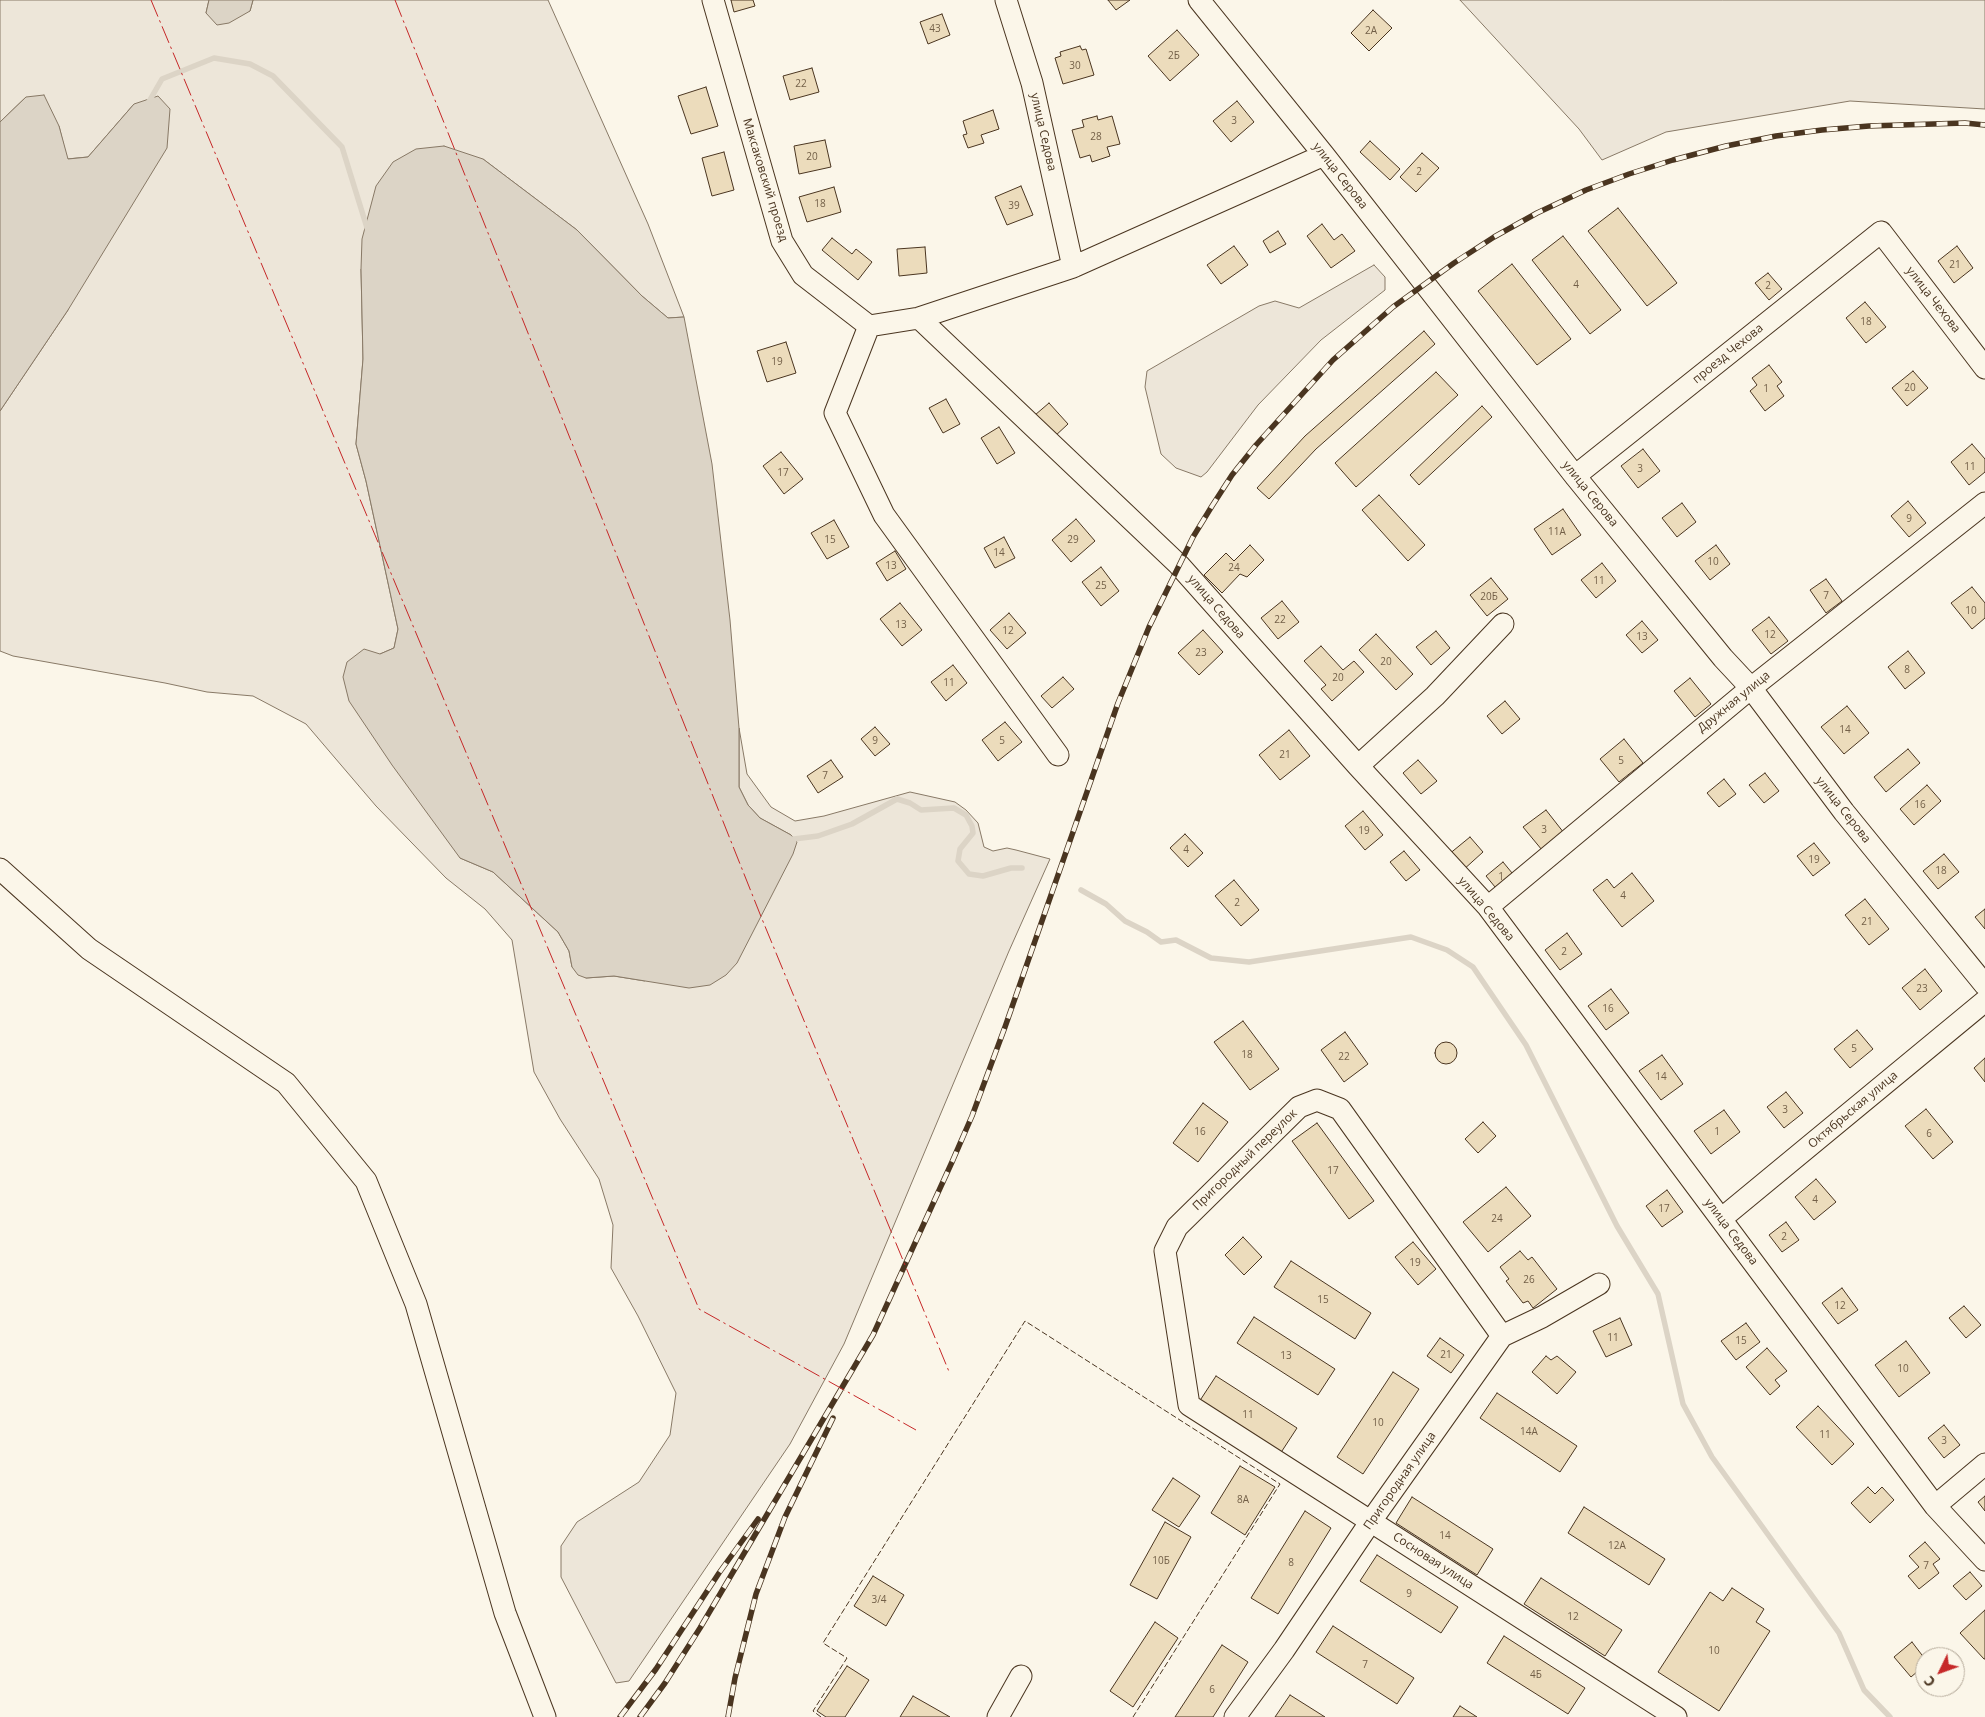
<!DOCTYPE html>
<meta charset="utf-8">
<style>
body{margin:0}
#map{position:relative;width:1985px;height:1717px;overflow:hidden;background:#fbf6e9;font-family:"Open Sans",sans-serif}
canvas{display:block}
.north{position:absolute;left:1915px;top:1647px;width:50px;height:50px;box-sizing:border-box;background:#fbf6e9;border:1px solid #b4a999;border-radius:50%;rotate:228deg;font-size:14px;font-weight:700;line-height:20px;text-align:center;color:#4a3520}
.north::after{content:'';display:block;margin:auto;width:18px;height:22px;background:#c62828;clip-path:polygon(50% 0,100% 100%,50% 72%,0 100%)}
</style>
<div id="map">
<canvas width="1985" height="1717"></canvas>
<div class="north">С</div>
</div>
<script>
const ctx = document.querySelector('canvas').getContext('2d');
ctx.lineJoin = 'round';
function fill(path, color) { ctx.fillStyle = color; ctx.fill(path, 'evenodd'); }
const shape = rows => new Path2D(rows.map(r => 'M' + r).join(''));
function stroke(path, color, width, dash) { ctx.strokeStyle = color; ctx.lineWidth = width; ctx.lineCap = dash ? 'butt' : 'round'; ctx.setLineDash(dash || []); ctx.stroke(path); }
function drawText(font, color, halo, rows, align = 'center') {
  ctx.font = font + ' "Open Sans",sans-serif'; ctx.lineWidth = 4; ctx.setLineDash([]); ctx.textBaseline = 'middle'; ctx.strokeStyle = halo; ctx.fillStyle = color; for (const [text, x, y, turn = 0] of rows) {
    ctx.save(); ctx.translate(x, y); ctx.rotate((+turn || 0) * Math.PI / 180); ctx.textAlign = isNaN(turn) ? turn : align; if (halo) ctx.strokeText(text, 0, 0); ctx.fillText(text, 0, 0); ctx.restore();
  }
}
const green = shape([
 [0,0,209,0,206,13,250,11,253,0,548,0,648,224,684,317,668,318,642,296,577,230,483,159,361,269,363,359,356,444,366,481,398,629,394,648,380,654,460,858,493,872,558,932,569,951,572,967,586,978,614,976,645,981,791,835,760,818,748,805,739,787,739,728,747,774,771,807,795,821,824,816,910,792,955,802,966,810,978,823,984,847,993,851,1007,848,1016,850,1050,859,1009,951,844,1344,790,1444,629,1681,616,1683,561,1577,561,1546,577,1522,639,1482,670,1435,676,1393,638,1316,611,1268,613,1225,599,1179,560,1119,534,1072,512,940,485,909,446,878,376,806,306,724,253,696,207,692,165,683,13,656,0,651,0,411,68,310,134,104,88,157,67,159,59,126,26,97,0,122,0,0],
 [1460,0,1985,0,1985,109,1850,101,1666,132,1602,160,1579,129,1460,0],
 [1374,265,1385,277,1385,290,1321,340,1258,405,1207,472,1201,477,1176,468,1161,454,1145,387,1147,371,1259,306,1275,301,1299,308,1374,265]
]);
const water = shape([
 [209,0,253,0,250,11,229,23,217,25,206,13,209,0],
 [44,95,59,126,68,159,88,157,134,104,158,96,170,109,167,148,68,310,0,411,0,122,26,97,44,95],
 [444,146,483,159,577,230,642,296,668,318,684,317,712,464,730,620,739,728,739,787,748,805,760,818,791,835,797,842,793,854,737,963,726,975,710,985,689,988,614,976,586,978,578,975,572,967,569,951,558,932,493,872,460,858,392,765,349,701,343,677,347,662,364,649,380,654,394,648,398,629,366,481,356,444,363,359,361,269,362,239,376,186,393,162,416,149,444,146]
]);
const stream = shape([
 [147,105,162,79,214,58,250,64,273,76,342,147,368,231],
 [786,840,818,836,852,824,897,799,910,803,921,810,954,808,966,815,972,826,973,833,960,849,958,861,969,874,983,876,1011,868,1022,868],
 [1081,890,1106,904,1125,921,1147,932,1161,942,1176,940,1211,958,1249,962,1411,937,1447,950,1473,967,1526,1045,1617,1226,1658,1294,1683,1404,1712,1457,1839,1633,1864,1690,1890,1717]
]);
const building = shape([
 [731,0,753,0,755,6,734,12,731,0],
 [1108,0,1130,0,1116,10,1108,0],
 [1373,10,1392,28,1369,51,1351,33,1373,10],
 [942,14,950,35,928,44,920,22,942,14],
 [1177,30,1199,55,1170,81,1148,56,1177,30],
 [1080,46,1082,50,1086,49,1094,75,1063,84,1055,58,1061,56,1060,52,1080,46],
 [812,68,819,92,790,100,783,76,812,68],
 [706,87,718,126,691,134,678,96,706,87],
 [1237,101,1254,122,1231,142,1213,121,1237,101],
 [993,110,999,129,981,135,984,143,968,148,963,135,967,134,963,121,993,110],
 [1097,116,1098,120,1112,116,1120,144,1107,147,1110,156,1092,162,1090,155,1080,158,1072,130,1084,127,1082,120,1097,116],
 [825,140,831,167,799,174,794,146,825,140],
 [1370,141,1400,169,1390,180,1360,152,1370,141],
 [724,152,734,190,712,196,702,158,724,152],
 [1422,153,1439,168,1416,192,1400,177,1422,153],
 [1021,186,1033,215,1007,225,995,197,1021,186],
 [834,187,841,212,807,222,799,197,834,187],
 [1618,208,1677,283,1647,306,1588,231,1618,208],
 [1322,224,1334,240,1342,234,1355,251,1331,268,1307,236,1322,224],
 [1278,231,1286,244,1270,253,1263,241,1278,231],
 [1563,236,1621,310,1590,334,1532,260,1563,236],
 [832,238,852,254,856,249,872,262,858,280,822,250,832,238],
 [1234,246,1248,265,1221,284,1207,265,1234,246],
 [1957,246,1973,268,1954,283,1938,261,1957,246],
 [925,247,927,273,899,276,897,249,925,247],
 [1512,264,1571,339,1537,365,1478,291,1512,264],
 [1768,273,1782,289,1769,300,1755,283,1768,273],
 [1865,302,1886,327,1866,343,1846,318,1865,302],
 [1424,331,1435,344,1316,449,1269,499,1257,488,1305,436,1424,331],
 [786,342,796,373,767,382,757,351,786,342],
 [1769,365,1782,382,1777,386,1784,396,1765,411,1750,391,1757,385,1752,378,1769,365],
 [1913,371,1928,388,1907,406,1892,388,1913,371],
 [1436,372,1458,395,1356,487,1335,463,1436,372],
 [946,399,960,424,943,433,929,408,946,399],
 [1049,403,1068,424,1054,437,1035,415,1049,403],
 [1482,406,1492,417,1419,485,1410,475,1482,406],
 [999,427,1015,453,997,464,981,438,999,427],
 [1972,444,1985,459,1985,472,1969,485,1951,462,1972,444],
 [1643,449,1660,471,1638,488,1621,466,1643,449],
 [781,452,803,479,784,494,763,466,781,452],
 [1379,495,1425,545,1408,561,1362,510,1379,495],
 [1908,501,1926,523,1909,537,1891,516,1908,501],
 [1682,503,1696,522,1677,537,1662,518,1682,503],
 [1563,509,1581,535,1552,555,1534,529,1563,509],
 [1076,519,1095,541,1071,562,1052,540,1076,519],
 [834,520,849,547,827,559,811,533,834,520],
 [1004,537,1015,558,995,568,984,548,1004,537],
 [1250,545,1264,560,1247,577,1240,574,1222,593,1204,575,1226,553,1234,561,1250,545],
 [1716,545,1730,564,1710,580,1695,561,1716,545],
 [895,551,906,569,887,581,876,563,895,551],
 [1602,563,1616,581,1596,598,1581,580,1602,563],
 [1101,567,1119,591,1101,606,1082,582,1101,567],
 [1491,578,1508,599,1487,616,1470,595,1491,578],
 [1826,579,1842,601,1826,613,1810,590,1826,579],
 [1972,587,1985,603,1985,618,1972,629,1951,603,1972,587],
 [1282,601,1299,622,1278,639,1261,618,1282,601],
 [900,603,922,630,902,646,880,619,900,603],
 [1009,613,1026,633,1007,649,990,630,1009,613],
 [1769,617,1788,641,1771,654,1752,630,1769,617],
 [1642,621,1658,640,1642,653,1626,635,1642,621],
 [1203,630,1223,652,1199,675,1178,653,1203,630],
 [1436,631,1450,648,1431,665,1416,647,1436,631],
 [1376,634,1413,674,1396,690,1359,650,1376,634],
 [1321,646,1343,670,1354,661,1364,672,1332,701,1321,689,1326,685,1304,661,1321,646],
 [1908,651,1925,673,1905,689,1888,667,1908,651],
 [953,665,967,683,946,701,931,682,953,665],
 [1063,677,1074,689,1052,708,1041,696,1063,677],
 [1690,678,1711,704,1695,717,1674,691,1690,678],
 [1505,701,1520,719,1502,734,1487,716,1505,701],
 [1847,706,1869,733,1844,754,1821,727,1847,706],
 [1005,722,1022,742,998,761,982,740,1005,722],
 [875,727,890,744,875,756,861,739,875,727],
 [1289,730,1310,756,1280,780,1259,755,1289,730],
 [1624,739,1643,763,1619,782,1600,759,1624,739],
 [1908,749,1920,763,1886,792,1874,777,1908,749],
 [831,760,843,777,818,793,807,776,831,760],
 [1418,760,1437,781,1421,794,1403,773,1418,760],
 [1765,773,1779,791,1764,803,1749,785,1765,773],
 [1724,779,1736,794,1719,807,1707,793,1724,779],
 [1927,785,1941,801,1914,825,1900,809,1927,785],
 [1546,810,1564,833,1542,850,1523,827,1546,810],
 [1363,811,1383,835,1365,850,1345,826,1363,811],
 [1185,834,1203,853,1188,867,1170,848,1185,834],
 [1470,837,1483,852,1462,871,1448,855,1470,837],
 [1814,843,1830,863,1813,876,1797,856,1814,843],
 [1404,851,1420,870,1406,881,1390,862,1404,851],
 [1944,854,1959,872,1938,889,1923,871,1944,854],
 [1503,862,1517,879,1500,893,1486,876,1503,862],
 [1632,873,1654,901,1622,927,1593,890,1607,879,1614,888,1632,873],
 [1234,880,1259,910,1241,926,1215,896,1234,880],
 [1865,899,1889,929,1869,945,1845,915,1865,899],
 [1985,909,1985,929,1975,917,1985,909],
 [1567,933,1582,954,1560,970,1545,950,1567,933],
 [1925,969,1942,991,1920,1010,1902,988,1925,969],
 [1611,989,1629,1013,1606,1030,1588,1006,1611,989],
 [1243,1021,1279,1069,1250,1090,1214,1042,1243,1021],
 [1857,1030,1873,1049,1850,1068,1834,1049,1857,1030],
 [1345,1032,1368,1064,1344,1082,1321,1050,1345,1032],
 '1435 1053a11 11 0 1 1 22 0a11 11 0 1 1-22 0Z',
 [1662,1055,1683,1084,1661,1100,1639,1071,1662,1055],
 [1985,1058,1985,1082,1974,1068,1985,1058],
 [1786,1092,1803,1113,1784,1128,1767,1107,1786,1092],
 [1203,1103,1228,1122,1198,1162,1173,1143,1203,1103],
 [1926,1109,1953,1142,1933,1159,1905,1126,1926,1109],
 [1724,1110,1740,1132,1711,1154,1694,1131,1724,1110],
 [1483,1122,1496,1136,1478,1153,1465,1139,1483,1122],
 [1317,1123,1374,1201,1349,1219,1292,1141,1317,1123],
 [1816,1179,1836,1202,1814,1220,1795,1197,1816,1179],
 [1506,1187,1531,1216,1488,1252,1463,1222,1506,1187],
 [1667,1190,1683,1212,1662,1227,1646,1206,1667,1190],
 [1786,1222,1799,1240,1782,1252,1769,1235,1786,1222],
 [1243,1237,1262,1257,1244,1275,1225,1255,1243,1237],
 [1413,1242,1436,1269,1418,1285,1395,1257,1413,1242],
 [1520,1251,1528,1260,1532,1257,1557,1289,1533,1308,1528,1301,1523,1303,1506,1281,1509,1279,1500,1267,1520,1251],
 [1291,1261,1371,1313,1355,1339,1274,1287,1291,1261],
 [1842,1288,1858,1310,1838,1324,1822,1303,1842,1288],
 [1964,1306,1981,1325,1966,1338,1949,1318,1964,1306],
 [1254,1317,1335,1369,1318,1395,1237,1343,1254,1317],
 [1620,1318,1632,1345,1606,1357,1593,1331,1620,1318],
 [1746,1323,1760,1342,1736,1360,1721,1341,1746,1323],
 [1440,1338,1464,1355,1451,1373,1427,1356,1440,1338],
 [1906,1341,1930,1373,1899,1397,1875,1365,1906,1341],
 [1767,1348,1787,1371,1775,1380,1780,1386,1770,1395,1746,1367,1767,1348],
 [1546,1356,1551,1360,1557,1356,1576,1372,1557,1394,1532,1372,1546,1356],
 [1393,1372,1419,1389,1363,1474,1337,1457,1393,1372],
 [1216,1376,1297,1428,1280,1454,1199,1402,1216,1376],
 [1497,1393,1577,1446,1560,1472,1480,1418,1497,1393],
 [1818,1406,1854,1444,1832,1465,1796,1427,1818,1406],
 [1944,1425,1960,1445,1944,1458,1928,1438,1944,1425],
 [1240,1466,1275,1487,1245,1535,1211,1513,1240,1466],
 [1173,1478,1200,1496,1179,1527,1152,1510,1173,1478],
 [1868,1487,1875,1494,1882,1487,1894,1500,1870,1523,1851,1503,1868,1487],
 [1985,1496,1985,1511,1978,1502,1985,1496],
 [1412,1497,1493,1549,1477,1575,1396,1523,1412,1497],
 [1584,1507,1665,1559,1649,1585,1568,1533,1584,1507],
 [1305,1511,1331,1528,1278,1614,1251,1598,1305,1511],
 [1165,1522,1191,1537,1157,1599,1130,1585,1165,1522],
 [1925,1542,1940,1559,1933,1564,1939,1573,1919,1589,1908,1576,1919,1567,1909,1556,1925,1542],
 [1377,1555,1458,1607,1441,1633,1360,1581,1377,1555],
 [1970,1572,1982,1586,1966,1600,1953,1586,1970,1572],
 [873,1576,904,1595,886,1626,854,1606,873,1576],
 [1541,1578,1622,1630,1605,1656,1524,1604,1541,1578],
 [1732,1588,1764,1609,1756,1622,1770,1631,1719,1711,1658,1672,1710,1592,1723,1601,1732,1588],
 [1985,1610,1985,1659,1984,1659,1960,1633,1985,1610],
 [1155,1622,1178,1638,1133,1707,1110,1691,1155,1622],
 [1333,1626,1414,1678,1397,1704,1316,1652,1333,1626],
 [1504,1636,1585,1688,1568,1714,1487,1663,1504,1636],
 [1912,1642,1925,1659,1925,1665,1911,1677,1894,1657,1912,1642],
 [1222,1645,1248,1662,1213,1717,1175,1717,1222,1645],
 [847,1666,869,1680,845,1717,826,1717,817,1711,847,1666],
 [1290,1695,1325,1717,1275,1717,1290,1695],
 [913,1696,950,1717,900,1717,913,1696],
 [1460,1706,1477,1717,1453,1717,1460,1706]
]);
const minor = shape([
 [713,0,782,241,803,275,869,326],
 [1006,0,1032,83,1073,267],
 [1199,0,1324,155,1575,476,1723,658,1751,688,1844,812,1985,985],
 [919,318,1179,565,1358,766,1488,907,1935,1506,1985,1560],
 [869,326,835,413,884,515,1058,755],
 [869,326,919,318,1073,267,1324,155],
 [1575,476,1881,232,1985,368],
 [1358,766,1435,696,1503,624],
 [0,869,89,949,286,1083,366,1181,416,1304,505,1613,545,1717],
 [1488,907,1751,688,1985,503],
 [1721,1219,1985,1001],
 [1502,1336,1340,1109,1317,1100,1299,1107,1177,1227,1165,1251,1189,1405,1676,1717],
 [1935,1506,1985,1464],
 [998,1717,1021,1676],
 [1235,1717,1284,1650,1371,1521,1502,1336,1542,1317,1599,1284]
]);
const rail = shape([
 [620,1717,656,1669,719,1573,758,1519],
 [640,1717,665,1683,700,1628,873,1335,952,1162,972,1116,1005,1027,1118,703,1149,627,1193,537,1212,506,1232,475,1256,445,1333,360,1393,307,1454,263,1494,237,1537,213,1586,190,1629,174,1673,160,1726,146,1776,136,1822,130,1869,126,1965,123,1985,125],
 [728,1717,735,1678,756,1594,785,1517,833,1418]
]);
const fence = shape([
 [821,1717,813,1711,847,1658,823,1643,1025,1321,1280,1484,1133,1717]
]);
const power = shape([
 [151,0,699,1309,916,1430],
 [395,0,762,919,950,1374]
]);
const numberNames = [
 ["43",935,29],
 ["2А",1371,31],
 ["2Б",1174,56],
 ["30",1075,66],
 ["22",801,84],
 ["3",1234,121],
 ["28",1096,137],
 ["20",812,157],
 ["2",1419,172],
 ["18",820,204],
 ["39",1014,206],
 ["21",1955,265],
 ["4",1576,285],
 ["2",1768,286],
 ["18",1866,322],
 ["19",777,362],
 ["20",1910,388],
 ["1",1766,389],
 ["11",1970,467],
 ["3",1640,469],
 ["17",783,473],
 ["9",1909,519],
 ["11А",1557,532],
 ["15",830,540],
 ["29",1073,540],
 ["14",999,553],
 ["10",1713,562],
 ["13",891,566],
 ["24",1234,568],
 ["11",1599,581],
 ["25",1101,586],
 ["7",1826,596],
 ["20Б",1489,597],
 ["10",1971,611],
 ["22",1280,620],
 ["13",901,625],
 ["12",1008,631],
 ["12",1770,635],
 ["13",1642,637],
 ["23",1201,653],
 ["20",1386,662],
 ["8",1907,670],
 ["20",1338,678],
 ["11",949,683],
 ["14",1845,730],
 ["9",875,741],
 ["5",1002,741],
 ["21",1285,755],
 ["5",1621,761],
 ["7",825,776],
 ["16",1920,805],
 ["3",1544,830],
 ["19",1364,831],
 ["4",1186,850],
 ["19",1814,860],
 ["18",1941,871],
 ["1",1501,877],
 ["4",1623,896],
 ["2",1237,903],
 ["21",1867,922],
 ["2",1564,952],
 ["23",1922,989],
 ["16",1608,1009],
 ["5",1854,1049],
 ["18",1247,1055],
 ["22",1344,1057],
 ["14",1661,1077],
 ["3",1785,1110],
 ["16",1200,1132],
 ["1",1717,1132],
 ["6",1929,1134],
 ["17",1333,1171],
 ["4",1815,1200],
 ["17",1664,1209],
 ["24",1497,1219],
 ["2",1784,1237],
 ["19",1415,1263],
 ["26",1529,1280],
 ["15",1323,1300],
 ["12",1840,1306],
 ["11",1613,1338],
 ["15",1741,1341],
 ["21",1446,1355],
 ["13",1286,1356],
 ["10",1903,1369],
 ["11",1248,1415],
 ["10",1378,1423],
 ["14А",1529,1432],
 ["11",1825,1435],
 ["3",1944,1441],
 ["8А",1243,1500],
 ["14",1445,1536],
 ["12А",1617,1546],
 ["10Б",1161,1561],
 ["8",1291,1563],
 ["7",1926,1566],
 ["9",1409,1594],
 ["3/4",879,1600],
 ["12",1573,1617],
 ["10",1714,1651],
 ["7",1365,1665],
 ["4Б",1536,1675],
 ["6",1212,1690]
];
const streetNames = [
 ["улица Седова",1043,132,77],
 ["улица Серова",1340,176,52],
 ["Максаковский проезд",765,180,73],
 ["улица Чехова",1933,300,52],
 ["проезд Чехова",1728,354,-39],
 ["улица Серова",1590,494,51],
 ["улица Седова",1216,607,49],
 ["Дружная улица",1734,702,-39],
 ["улица Серова",1843,810,52],
 ["улица Седова",1486,909,50],
 ["Октябрьская улица",1853,1110,-40],
 ["Пригородный переулок",1245,1160,-44],
 ["улица Седова",1731,1232,53],
 ["Пригородная улица",1400,1481,-55],
 ["Сосновая улица",1433,1561,33]
];
fill(green, '#ede6d9');
stroke(green, '#887966', 1);
fill(water, '#dcd4c6');
stroke(water, '#887966', 1);
stroke(stream, '#dcd4c6', 5.5);
fill(building, '#ecdcbc');
stroke(building, '#4a3520', 1);
stroke(minor, '#4a3520', 23);
stroke(minor, '#fbf6e9', 21);
stroke(rail, '#4a3520', 5.5);
stroke(rail, '#fbf6e9', 4, [11]);
stroke(fence, '#4a3520', 1, [6, 2.5]);
stroke(power, '#c62828', 1, [18, 4, 2.5, 4]);
drawText('10px', '#725f47', null, numberNames);
drawText('12px', '#4a3520', '#fbf6e9', streetNames);
</script>
